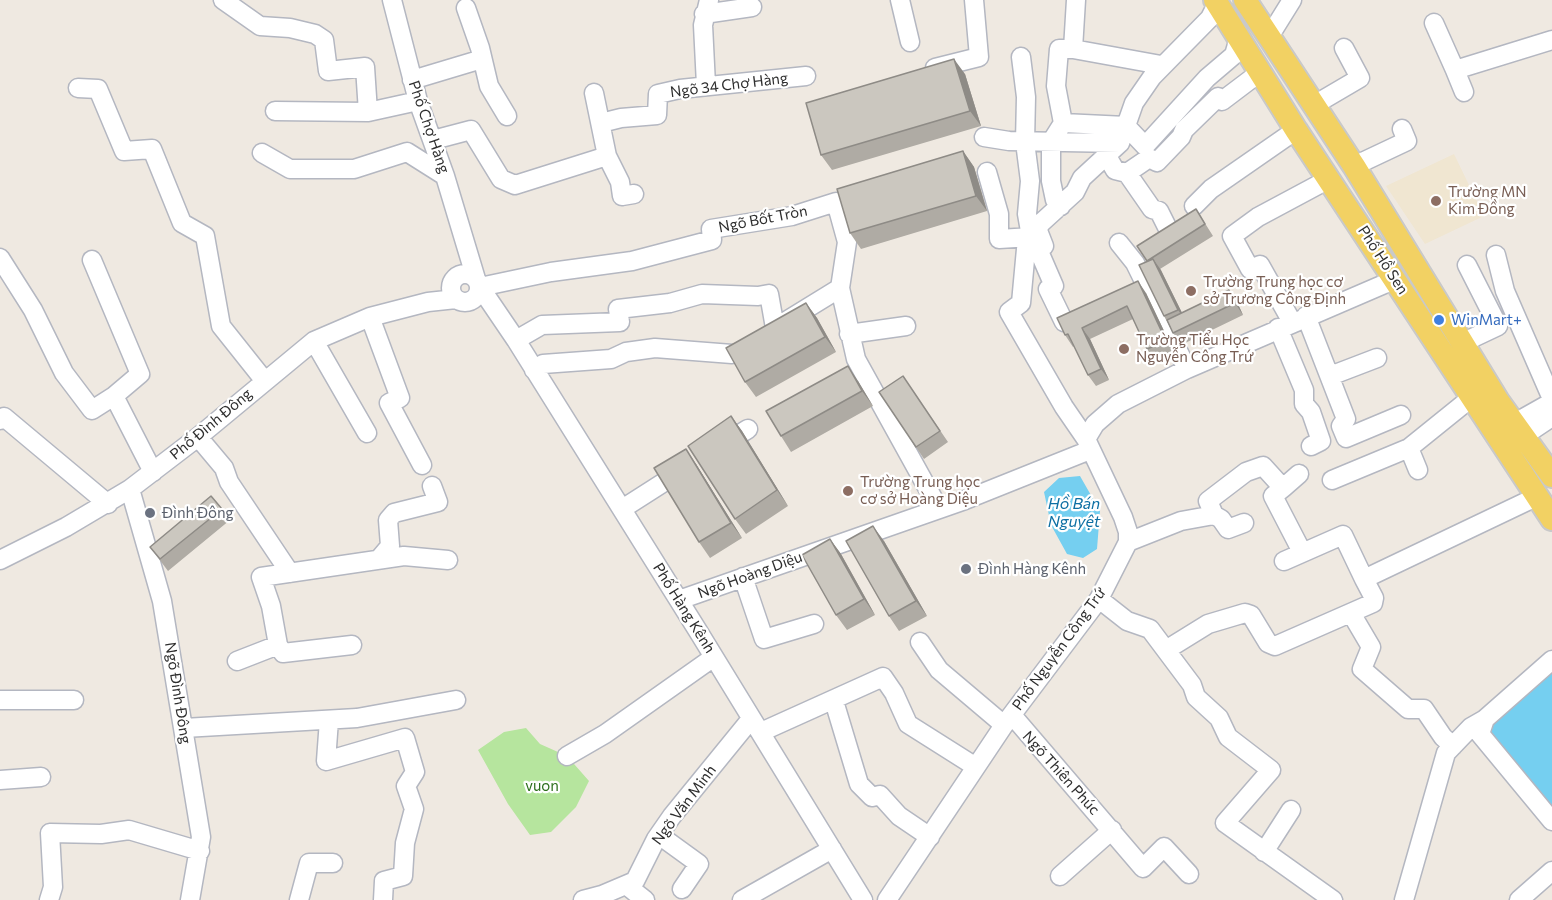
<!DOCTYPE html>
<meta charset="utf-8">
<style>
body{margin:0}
canvas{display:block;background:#efe9e1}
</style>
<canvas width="1552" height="900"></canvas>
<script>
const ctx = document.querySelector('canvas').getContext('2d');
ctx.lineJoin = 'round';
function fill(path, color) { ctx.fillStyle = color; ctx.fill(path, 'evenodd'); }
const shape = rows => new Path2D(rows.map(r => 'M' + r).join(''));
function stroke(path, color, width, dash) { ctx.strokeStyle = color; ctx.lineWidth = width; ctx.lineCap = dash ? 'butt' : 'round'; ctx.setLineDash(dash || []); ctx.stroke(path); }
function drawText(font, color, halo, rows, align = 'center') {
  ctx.font = font + ' Commissioner,sans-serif'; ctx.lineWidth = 4.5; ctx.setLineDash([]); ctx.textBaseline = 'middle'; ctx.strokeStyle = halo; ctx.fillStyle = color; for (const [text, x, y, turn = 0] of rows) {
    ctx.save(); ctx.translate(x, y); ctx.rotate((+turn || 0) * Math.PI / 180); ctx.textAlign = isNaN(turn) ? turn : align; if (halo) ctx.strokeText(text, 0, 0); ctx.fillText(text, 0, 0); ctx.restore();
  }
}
const education = shape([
 [1454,154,1484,216,1425,244,1386,186]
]);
const green = shape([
 [526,728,540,744,567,756,589,781,576,807,551,832,530,835,508,804,478,750,504,732]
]);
const water = shape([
 [1080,476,1100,511,1097,549,1083,558,1067,554,1051,525,1044,492,1059,478],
 [1552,669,1552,812,1491,737,1493,723]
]);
const minor = shape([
 [223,0,260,26,290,28,315,34,324,40,328,71,365,67,368,112,275,111],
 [392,0,418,101,445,176,476,279],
 [900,0,910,42],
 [466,8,480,48,489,86,507,116],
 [704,14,752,7],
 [1434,23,1455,70],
 [1269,37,1292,0],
 [1073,49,1076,0],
 [935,68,979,57,974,0],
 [412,80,482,59],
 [706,85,703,25,709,0],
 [78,88,98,89,124,151,152,149,182,223,205,236,221,326,264,380],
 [1464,92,1455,70,1552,40],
 [594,93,607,156,620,182,622,196,634,194],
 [1314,105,1360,78,1344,48],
 [368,112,418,101],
 [601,123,621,118,657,115,658,94,680,89,806,76],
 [1063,123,1126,126,1145,146,1207,78,1234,55,1239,38],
 [984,137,1009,141,1120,143],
 [433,140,471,130,501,179,515,185,607,156],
 [262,153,290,169,354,169,407,152,445,176],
 [1107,156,1115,170,1127,173,1152,209,1159,211,1170,233],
 [1354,166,1407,141,1402,129],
 [987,172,999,214,999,239,1031,237,1027,214,1030,181,1025,142,1026,97,1021,57],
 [1127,173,1149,158,1157,162,1181,137,1184,130,1218,97,1222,101,1259,73],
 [1061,206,1055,200,1051,181,1051,142,1063,123,1056,86,1059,49,1073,49,1161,65],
 [1194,206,1211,189,1296,130],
 [1037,228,1044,246,1038,249,1054,286,1048,289,1064,322],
 [1119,243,1135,263,1187,369],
 [1496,255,1505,291,1552,399],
 [0,258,33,310,64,373,92,410,114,396],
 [92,260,140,374,114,396,153,472],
 '451 288a14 14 0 1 1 28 0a14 14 0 1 1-28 0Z',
 [1306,316,1346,419,1341,426,1346,438,1401,415],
 [370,317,400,398,389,403,422,465],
 [1292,322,1260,265,1250,269,1232,236,1258,217,1329,179],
 [1278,328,1304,390,1304,404,1311,412,1321,441,1311,446],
 [849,334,906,326],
 [516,340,542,325,620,322,618,309,670,303,702,294,758,296,769,294,775,328,840,288],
 [314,341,367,433],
 [1462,343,1498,326,1467,265],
 [534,370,543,364,611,359,626,352,655,348,732,354],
 [1330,376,1377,358],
 [0,420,4,417,108,504],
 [1504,429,1552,402],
 [198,437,224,468,229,482,290,573],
 [1086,439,1064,407,1009,312,1021,303,1026,249,1041,223,1075,192,1082,178,1120,143,1134,103,1152,77,1210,18,1217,4],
 [1513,443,1552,417],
 [722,445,748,429],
 [1409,448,1418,470],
 [1332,480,1409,448,1471,398],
 [1283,488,1273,496,1302,552],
 [130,489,162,601,201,837,190,900],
 [622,509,683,470],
 [1244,523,1228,529,1221,519,1214,515,1208,501,1246,472,1263,466,1283,488,1299,474],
 [1128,542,1181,521,1214,515],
 [379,559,390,546,388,520,394,513,438,502,432,486],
 [0,560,66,527,130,489,198,437,314,341,370,317,428,302,456,299],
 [1284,561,1343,535,1364,579],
 [743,577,764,639,814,624],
 [1099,599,1127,621,1150,629,1192,685,1196,697,1219,718,1228,737,1271,770,1225,823,1333,900],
 [679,600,965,500,1090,450],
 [1351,613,1371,647,1362,669,1408,709,1424,709,1443,737,1453,746],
 [920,642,939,670,1004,725],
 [278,645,283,653,352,645],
 [1166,650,1208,624,1245,613,1251,615,1268,643,1275,646,1373,603,1374,598,1364,579,1536,497],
 [1552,660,1485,719,1480,734,1552,821],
 [237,661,278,645,271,606,261,577,404,556,448,560],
 [0,700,74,700],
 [834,701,859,784,872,797,880,795,899,816,930,837],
 [1012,715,1143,868,1164,847,1189,874],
 [329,720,326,761,405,738,415,772,406,786,414,809,405,843,403,876,384,881,383,900],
 [184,728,357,718,456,700],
 [761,732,883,677,894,693,908,724,976,767],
 [567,756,605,734,714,657],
 [0,780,41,777],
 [659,835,699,864,682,889],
 [1264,852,1291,810],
 [1060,876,1112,830],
 [626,885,645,900],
 [49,900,53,887,50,833,101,834,129,830,200,851],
 [299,900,309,863,333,863],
 [583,900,602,895,635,881,656,839,672,816,751,719],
 [742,900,832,849],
 [863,900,698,631,516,340,480,287,551,272,632,261,712,240,711,229,792,216,836,202,847,242,840,288,856,359,939,509],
 [887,900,1004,725,1099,599,1128,542,1128,532,1123,517,1086,439,1095,424,1118,404,1187,369,1396,279],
 [1404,900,1446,753,1471,727,1485,719],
 [1519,900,1552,871]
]);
const major = shape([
 [1215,0,1296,130,1552,519],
 [1245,0,1354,166,1498,401,1552,476]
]);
const wall = shape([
 [965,74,981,126,832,170,821,155],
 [963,151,974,167,987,211,861,249,850,233],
 [1196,209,1213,236,1160,269,1182,313,1237,302,1243,315,1181,345,1173,333,1164,316,1147,261,1137,246],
 [1146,293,1174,352,1155,361,1147,349,1133,319,1090,339,1109,380,1096,386,1088,375,1074,346,1073,347,1065,335],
 [806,303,817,318,836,352,756,397,745,382],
 [903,376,948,442,924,459,879,392],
 [858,381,873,406,791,452,781,436],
 [731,416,742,431,788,506,746,534,735,519],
 [696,464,742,538,710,558,699,542],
 [222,509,230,520,168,571,150,547],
 [830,539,841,554,875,615,847,630,836,615],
 [884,541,927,616,899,631,889,616]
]);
const shadedWall = shape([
 [954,59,965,74,981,126,970,111],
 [963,151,974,167,987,211,976,196],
 [1153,259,1161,270,1186,321,1178,310],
 [1138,281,1146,293,1174,352,1166,341],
 [1229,290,1237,302,1243,315,1235,303],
 [806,303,817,318,836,352,825,337],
 [1082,328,1090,339,1109,380,1101,369],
 [848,366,858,381,873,406,862,391],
 [731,416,742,431,788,506,777,490],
 [686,449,696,464,742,538,731,523],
 [873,526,884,541,927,616,916,601],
 [830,539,841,554,875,615,864,599]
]);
const building = shape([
 [954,59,970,111,821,155,806,103,954,59],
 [963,151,976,196,850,233,837,189,963,151],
 [1196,209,1205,224,1147,261,1137,246,1196,209],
 [1153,259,1178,310,1164,316,1139,265,1153,259],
 [1138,281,1166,341,1147,349,1127,306,1082,328,1101,369,1088,375,1068,334,1065,335,1057,318,1138,281],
 [1229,290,1235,303,1173,333,1167,320,1229,290],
 [806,303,825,337,745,382,726,348,806,303],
 [848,366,862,391,781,436,766,411,848,366],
 [903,376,940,431,916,447,879,392,903,376],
 [731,416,777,490,735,519,688,446,731,416],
 [686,449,731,523,699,542,654,468,686,449],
 [211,496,222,509,160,559,150,547,211,496],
 [873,526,916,601,889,616,846,541,873,526],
 [830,539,864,599,836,615,802,555,830,539]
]);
const markers = [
 [1436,201,6,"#8d6e63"],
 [1191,291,6,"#8d6e63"],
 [1439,320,6,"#3f7fe0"],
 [1124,349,6,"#8d6e63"],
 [848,491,6,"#8d6e63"],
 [150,513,6,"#6b7280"],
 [966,569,6,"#6b7280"]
];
const streetNames = [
 ["Ngõ 34 Chợ Hàng",729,85,-7],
 ["Phố Chợ Hàng",429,127,71],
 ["Ngõ Bốt Tròn",763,219,-11],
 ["Phố Hồ Sen",1383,260,57],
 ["Phố Đình Đông",211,424,-40],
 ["Ngõ Hoàng Diệu",750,575,-20],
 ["Phố Hàng Kênh",684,608,58],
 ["Phố Nguyễn Công Trứ",1059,649,-54],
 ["Ngõ Đình Đông",178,693,81],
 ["Ngõ Thiên Phúc",1061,773,48],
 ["Ngõ Văn Minh",684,805,-53]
];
const educationNames = [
 ["Trường MN",1448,192],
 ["Kim Đồng",1448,209],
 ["Trường Trung học cơ",1203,282],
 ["sở Trương Công Định",1203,299],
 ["Trường Tiểu Học",1136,340],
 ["Nguyễn Công Trứ",1136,357],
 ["Trường Trung học",860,482],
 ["cơ sở Hoàng Diệu",860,499]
];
const shopNames = [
 ["WinMart+",1451,320]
];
const worshipNames = [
 ["Đình Đông",162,513],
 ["Đình Hàng Kênh",978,569]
];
const parkNames = [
 ["vuon",542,786]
];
const waterNames = [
 ["Hồ Bán",1074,504],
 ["Nguyệt",1074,522]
];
fill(education, '#f0e6d1');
fill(green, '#b6e59e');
fill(water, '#75cff0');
stroke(minor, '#b4b7c1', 21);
stroke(major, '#c9c9c9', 26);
stroke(minor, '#fff', 18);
stroke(major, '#f2d163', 22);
fill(wall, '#afaba4');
fill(shadedWall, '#8e8b86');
fill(building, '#cbc7bf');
stroke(building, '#8e8b86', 1.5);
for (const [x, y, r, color] of markers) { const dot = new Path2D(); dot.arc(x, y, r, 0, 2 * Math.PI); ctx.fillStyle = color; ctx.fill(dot); stroke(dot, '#fff', 2); }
drawText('15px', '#2e2e2e', '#fff', streetNames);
drawText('15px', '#785e54', '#fff', educationNames, 'left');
drawText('15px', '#366cbe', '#fff', shopNames, 'left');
drawText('15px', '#5b616d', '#fff', worshipNames, 'left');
drawText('15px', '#2c6e1b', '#fff', parkNames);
drawText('italic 16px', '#0d6fa3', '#fff', waterNames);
</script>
